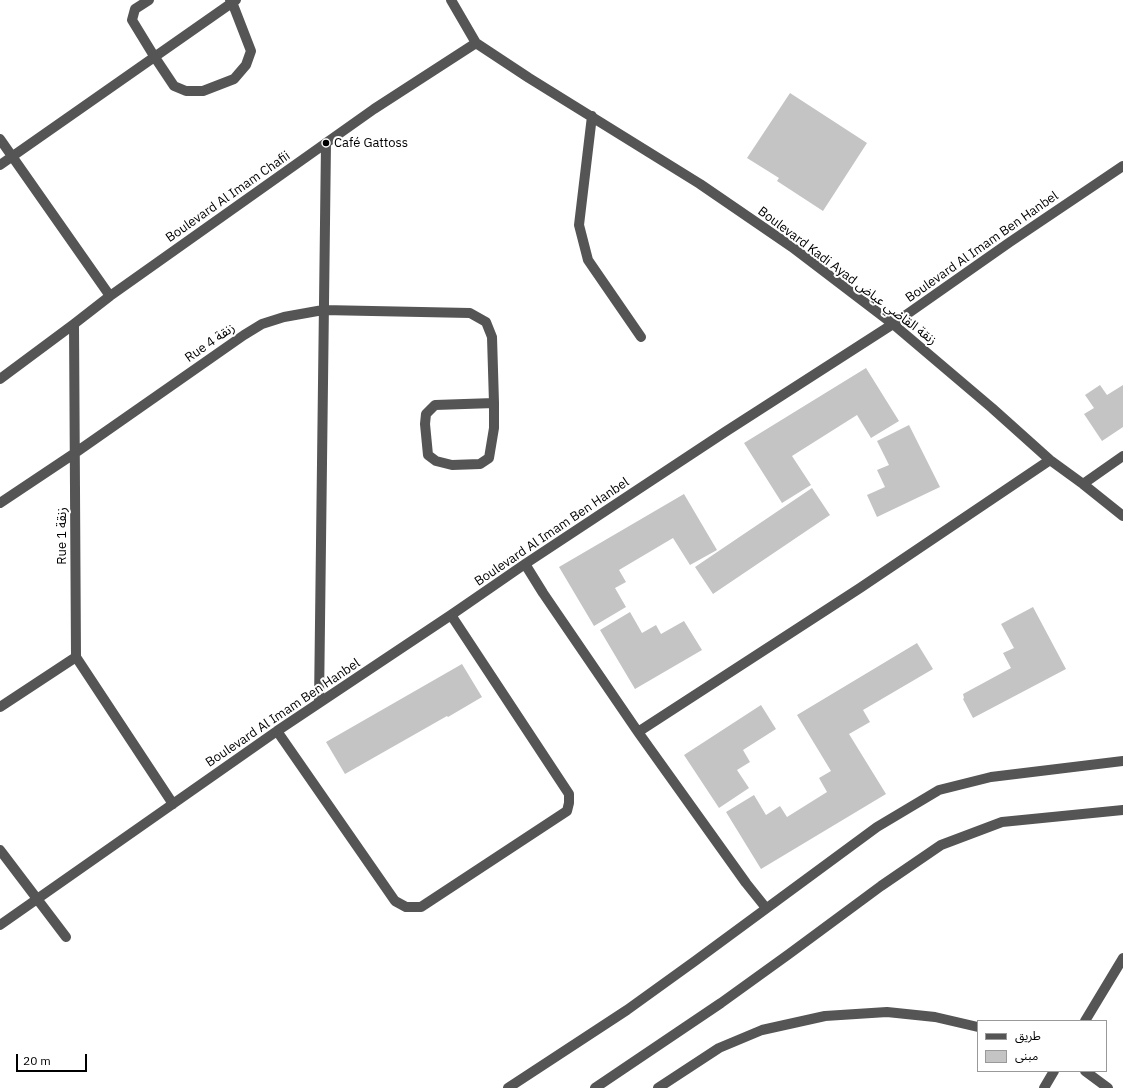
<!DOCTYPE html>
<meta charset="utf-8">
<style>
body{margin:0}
#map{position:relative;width:1123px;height:1088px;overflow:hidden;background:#fff;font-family:"IBM Plex Sans","Noto Sans Arabic",sans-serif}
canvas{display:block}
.legend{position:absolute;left:977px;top:1020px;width:130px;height:52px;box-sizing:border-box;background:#fff;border:1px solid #999;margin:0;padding:5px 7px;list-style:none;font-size:12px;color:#000}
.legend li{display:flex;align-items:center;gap:8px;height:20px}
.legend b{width:20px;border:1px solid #999}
.scale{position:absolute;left:16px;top:1054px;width:71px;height:18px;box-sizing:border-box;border:2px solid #000;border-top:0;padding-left:5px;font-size:12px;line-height:14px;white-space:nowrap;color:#000;-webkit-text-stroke:3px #fff;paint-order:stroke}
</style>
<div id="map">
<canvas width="1123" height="1088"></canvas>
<ul class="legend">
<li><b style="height:5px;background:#555"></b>طريق</li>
<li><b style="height:11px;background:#c4c4c4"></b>مبنى</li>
</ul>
<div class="scale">20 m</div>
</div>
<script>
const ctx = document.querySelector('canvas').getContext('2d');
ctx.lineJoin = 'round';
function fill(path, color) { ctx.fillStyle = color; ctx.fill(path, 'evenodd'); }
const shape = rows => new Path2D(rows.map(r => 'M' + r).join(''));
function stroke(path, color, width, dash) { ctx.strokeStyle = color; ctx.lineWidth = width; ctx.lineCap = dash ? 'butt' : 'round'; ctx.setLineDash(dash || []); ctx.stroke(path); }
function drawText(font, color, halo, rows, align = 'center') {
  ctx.font = font + ' "IBM Plex Sans","Noto Sans Arabic",sans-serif'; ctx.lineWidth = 4; ctx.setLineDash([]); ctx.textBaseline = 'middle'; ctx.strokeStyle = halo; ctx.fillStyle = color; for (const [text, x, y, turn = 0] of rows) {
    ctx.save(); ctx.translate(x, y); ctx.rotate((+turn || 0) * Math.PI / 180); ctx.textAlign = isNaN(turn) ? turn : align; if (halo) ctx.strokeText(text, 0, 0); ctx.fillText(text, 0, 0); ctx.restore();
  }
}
const building = shape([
 [790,93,867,143,823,211,777,181,779,178,747,158],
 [866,368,899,421,871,438,857,415,792,456,811,485,782,503,744,443],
 [1100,385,1107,395,1123,385,1123,427,1102,441,1084,414,1094,408,1085,395],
 [909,425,940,487,877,517,867,495,885,487,877,470,889,465,877,441],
 [812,488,830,515,713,594,695,567],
 [684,494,717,550,690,565,673,538,619,570,626,582,615,588,626,607,594,626,559,567],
 [1033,607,1066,669,973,718,963,699,964,698,963,694,1011,668,1003,653,1014,648,1001,624],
 [630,612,642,633,656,625,661,634,684,621,702,650,635,689,600,630],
 [917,643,933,669,863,710,870,722,849,734,886,794,761,869,726,812,754,795,766,815,780,806,787,817,827,792,819,778,831,771,797,715],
 [462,664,482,697,448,717,447,716,345,774,326,742],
 [761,705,776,729,743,750,750,762,737,770,749,788,719,808,684,755]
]);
const minor = shape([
 [149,0,135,9,132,20,154,56,174,86,186,91,203,91,234,79,246,65,251,51,232,2,230,0],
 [451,0,476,43,529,78,700,184,792,247,893,324,992,408,1050,460,1083,484,1123,516],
 [592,116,579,225,588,260,641,337],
 [0,139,110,296],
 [0,165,236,0],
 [0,379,74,324,110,296,374,109,476,43],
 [1083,484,1123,456],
 [0,503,75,453,244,335,262,324,284,317,323,310,470,313,486,322,492,337,494,403,494,428,489,458,480,464,452,465,436,461,428,455,425,424,426,414,435,405,494,403],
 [525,564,543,593,638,732,746,883,766,908],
 [76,657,173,804],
 [319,703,326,143],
 [0,707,76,657,74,324],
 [277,731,395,901,406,907,421,907,567,811,569,803,569,794,451,615],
 [638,732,860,588,1050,460],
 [0,850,66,937],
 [0,925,277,731,451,615,525,564,725,432,893,324,1010,242,1123,166],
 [1085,1021,1123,958],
 [1085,1071,1108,1088],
 [508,1088,627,1010,695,961,877,827,939,790,991,777,1123,761],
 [595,1088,721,1003,789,954,881,886,941,845,1002,822,1123,810],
 [658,1088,719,1048,762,1030,825,1016,887,1012,935,1017,978,1027],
 [1044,1088,1054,1071]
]);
const markers = [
 [326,143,4,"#000"]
];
const poiNames = [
 ["Café Gattoss",334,143]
];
const streetNames = [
 ["Boulevard Al Imam Chafii",228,197,-35],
 ["Boulevard Al Imam Ben Hanbel",982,247,-35],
 ["Boulevard Kadi Ayad زنقة القاضي عياض",847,276,37],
 ["Rue 4 زنقة",210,343,-35],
 ["Boulevard Al Imam Ben Hanbel",552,532,-34],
 ["Rue 1 زنقة",62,536,-90],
 ["Boulevard Al Imam Ben Hanbel",283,713,-34]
];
fill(building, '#c4c4c4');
stroke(minor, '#555', 10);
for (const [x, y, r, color] of markers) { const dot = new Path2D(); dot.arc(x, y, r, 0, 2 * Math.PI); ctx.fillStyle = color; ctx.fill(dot); stroke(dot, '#fff', 1.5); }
drawText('13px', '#000', '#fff', poiNames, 'left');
drawText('13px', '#000', '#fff', streetNames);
</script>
